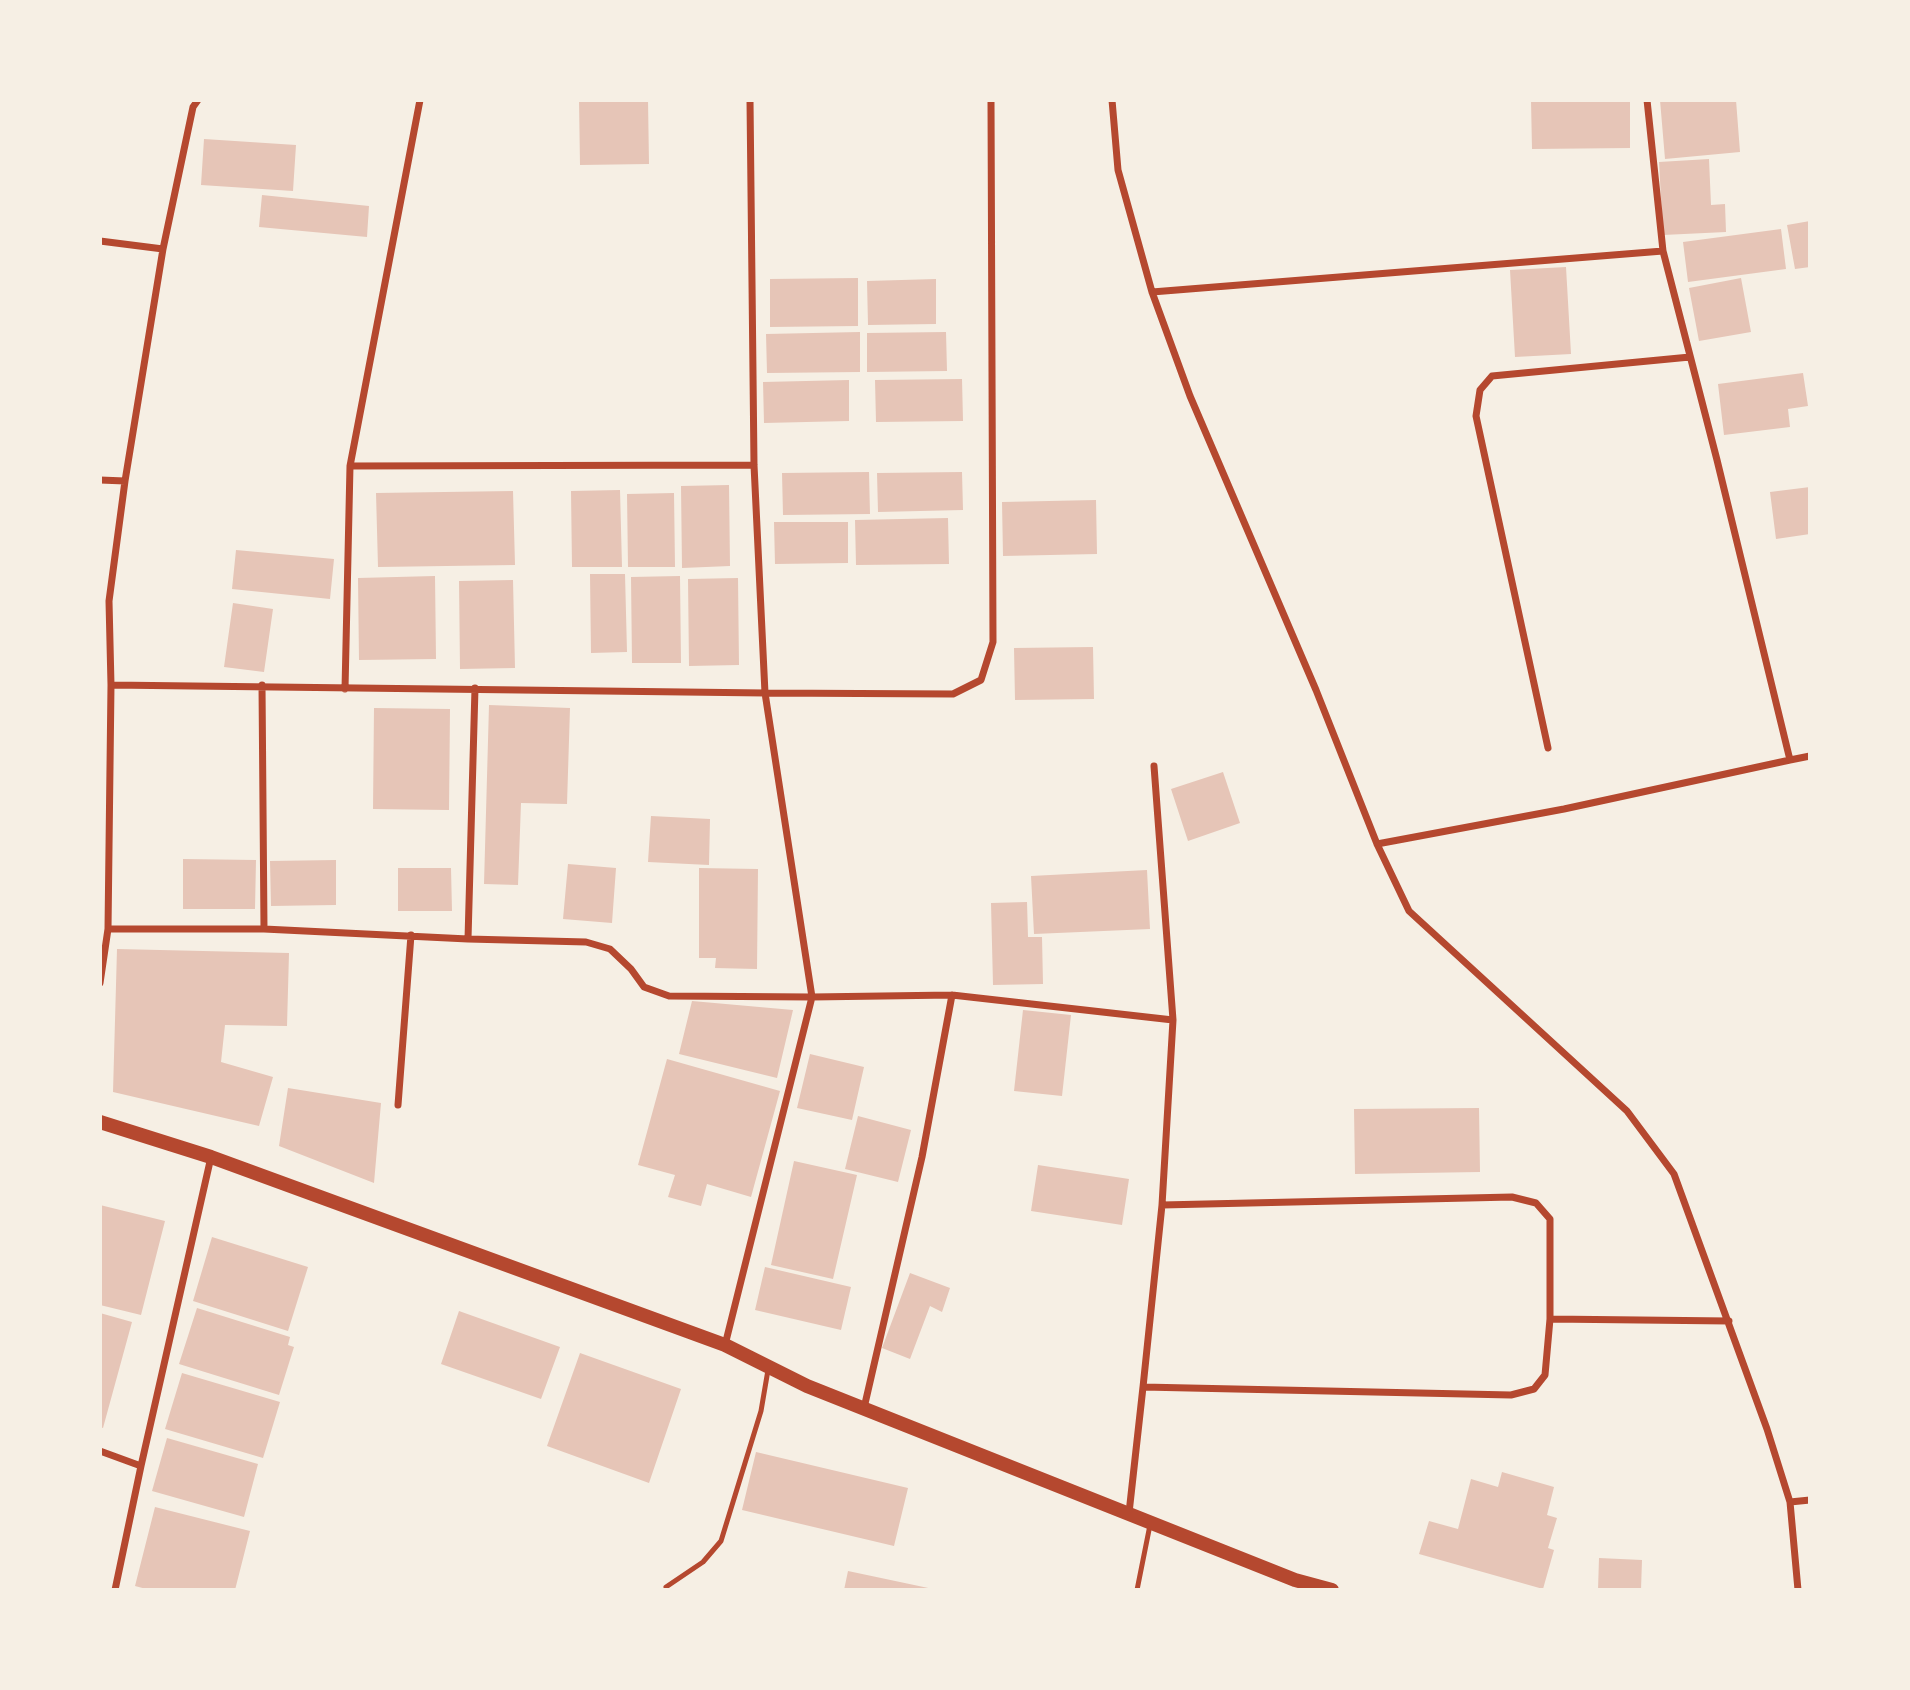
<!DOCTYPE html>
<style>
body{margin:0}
#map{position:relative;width:1910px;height:1690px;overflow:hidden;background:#f6efe4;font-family:Karla,sans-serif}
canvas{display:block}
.frame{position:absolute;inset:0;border:102px solid #f6efe4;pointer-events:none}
</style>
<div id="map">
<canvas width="1910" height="1690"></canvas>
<div class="frame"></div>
</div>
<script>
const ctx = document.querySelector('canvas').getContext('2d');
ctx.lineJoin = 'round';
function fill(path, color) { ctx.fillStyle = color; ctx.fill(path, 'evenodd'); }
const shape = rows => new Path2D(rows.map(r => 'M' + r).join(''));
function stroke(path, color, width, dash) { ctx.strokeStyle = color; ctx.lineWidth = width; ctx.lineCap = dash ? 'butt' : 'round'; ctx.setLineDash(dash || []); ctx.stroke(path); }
const building = shape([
 [579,100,648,100,649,164,580,165],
 [1531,100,1630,100,1630,148,1532,149],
 [1660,100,1736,100,1740,152,1665,159],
 [204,139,296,145,293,191,201,185],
 [1709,159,1711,205,1725,204,1726,232,1663,235,1659,162],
 [262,195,369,206,367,237,259,227],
 [1810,221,1810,267,1795,269,1787,225],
 [1781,229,1786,269,1688,282,1683,242],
 [1566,267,1571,354,1515,357,1510,270],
 [858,278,858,326,770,327,770,279],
 [1741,278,1751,332,1699,341,1689,288],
 [936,279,936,324,868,325,867,281],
 [860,332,860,372,767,373,766,334],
 [946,332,947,371,867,372,867,333],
 [1803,373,1808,406,1788,409,1790,427,1724,435,1718,384],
 [962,379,963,421,876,422,875,380],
 [849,380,849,421,764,423,763,382],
 [869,472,870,514,783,515,782,473],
 [962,472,963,510,878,512,877,473],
 [729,485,730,566,682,568,681,486],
 [1810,487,1810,534,1776,539,1770,492],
 [620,490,622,567,572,567,571,491],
 [513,491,515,565,378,567,376,493],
 [674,493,675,567,628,567,627,494],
 [1096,500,1097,554,1003,556,1002,502],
 [948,518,949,564,856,565,855,520],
 [774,522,848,522,848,563,775,564],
 [236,550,334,559,330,599,232,589],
 [590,574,625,574,627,652,591,653],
 [435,576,436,659,359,660,358,578],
 [680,576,681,663,632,663,631,577],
 [738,578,739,665,689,666,688,579],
 [513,580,515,668,460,669,459,581],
 [233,603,273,609,264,672,224,667],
 [1093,647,1094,699,1015,700,1014,648],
 [489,705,570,708,567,804,521,803,518,885,484,884],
 [374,708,450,709,449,810,373,809],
 [1223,772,1240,823,1188,841,1171,789],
 [651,816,710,819,709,865,648,862],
 [183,859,256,860,255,909,183,909],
 [336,860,336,905,271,906,270,861],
 [568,864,616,868,612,923,563,919],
 [398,868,451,868,452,911,398,911],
 [699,868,758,869,757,969,715,968,716,958,699,958],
 [1147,870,1150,929,1034,934,1031,876],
 [1027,902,1028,937,1042,937,1043,984,993,985,991,903],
 [117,949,289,953,287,1026,225,1025,221,1062,273,1077,259,1126,113,1092],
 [692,1001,793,1010,777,1078,679,1054],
 [1023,1010,1071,1015,1062,1096,1014,1091],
 [810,1054,864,1067,852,1120,797,1108],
 [667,1059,780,1091,751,1197,707,1184,701,1206,668,1197,675,1175,638,1165],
 [288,1088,381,1103,374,1183,279,1146],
 [1479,1108,1480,1172,1355,1174,1354,1109],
 [858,1116,911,1130,898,1182,845,1169],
 [794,1161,857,1175,833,1279,771,1265],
 [1038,1165,1129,1179,1122,1225,1031,1211],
 [100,1205,165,1221,141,1315,100,1305],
 [212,1237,308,1267,288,1331,193,1301],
 [765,1267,851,1287,841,1330,755,1310],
 [910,1273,950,1288,942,1312,930,1306,910,1359,882,1348],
 [197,1308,290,1337,288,1345,294,1347,279,1395,179,1364],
 [459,1311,560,1347,541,1399,441,1364],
 [100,1313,132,1322,103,1428,100,1427],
 [580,1353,681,1389,649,1483,547,1446],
 [182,1373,280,1402,263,1458,165,1429],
 [167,1438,258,1464,244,1517,152,1491],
 [756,1452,908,1488,894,1546,742,1510],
 [1502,1472,1554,1487,1547,1515,1557,1518,1548,1548,1554,1550,1543,1589,1419,1554,1429,1521,1458,1529,1471,1479,1498,1487],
 [155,1507,250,1531,235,1590,150,1590,135,1586],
 [1599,1558,1642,1560,1641,1590,1598,1590],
 [848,1571,933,1589,932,1590,844,1590]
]);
const service = shape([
 [666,1587,703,1562,721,1541,761,1411,768,1370],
 [1137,1590,1150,1525]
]);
const minor = shape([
 [1112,100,1118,170,1152,292,1190,396,1316,690,1377,844,1409,911,1627,1111,1674,1174,1767,1429,1790,1502,1798,1590],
 [1647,100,1663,251,1717,460,1790,760,1810,756],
 [100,241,163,249],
 [1152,292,1663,251],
 [350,466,754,465],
 [100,480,125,481],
 [111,685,765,693,953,694,981,680,993,642,991,100],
 [262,685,264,929],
 [345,689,350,466,420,100],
 [1548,748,1476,416,1480,390,1492,376,1690,357],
 [1377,844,1564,809,1790,760],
 [108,929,264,929,468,939,586,942,610,949,631,969,644,987,669,996,812,997,952,995,1173,1020],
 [468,939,475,688],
 [100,983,108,929,111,685,109,601,125,481,163,249,193,107,198,100],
 [398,1105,411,935],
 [1550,1319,1729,1321],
 [725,1345,812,997,765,693,754,465,750,100],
 [1143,1387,1162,1205],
 [864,1408,922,1157,952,995],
 [100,1451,141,1466],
 [1790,1502,1810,1500],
 [1129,1513,1143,1387,1511,1395,1534,1389,1545,1375,1550,1319,1550,1219,1536,1203,1512,1197,1162,1205,1173,1020,1154,766],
 [115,1590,141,1466,211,1157]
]);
const secondary = shape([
 [100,1122,211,1157,725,1345,807,1386,1295,1580,1332,1590]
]);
fill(building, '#e6c5b7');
stroke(service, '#b5482f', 5);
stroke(minor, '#b5482f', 7);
stroke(secondary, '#b5482f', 14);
</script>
